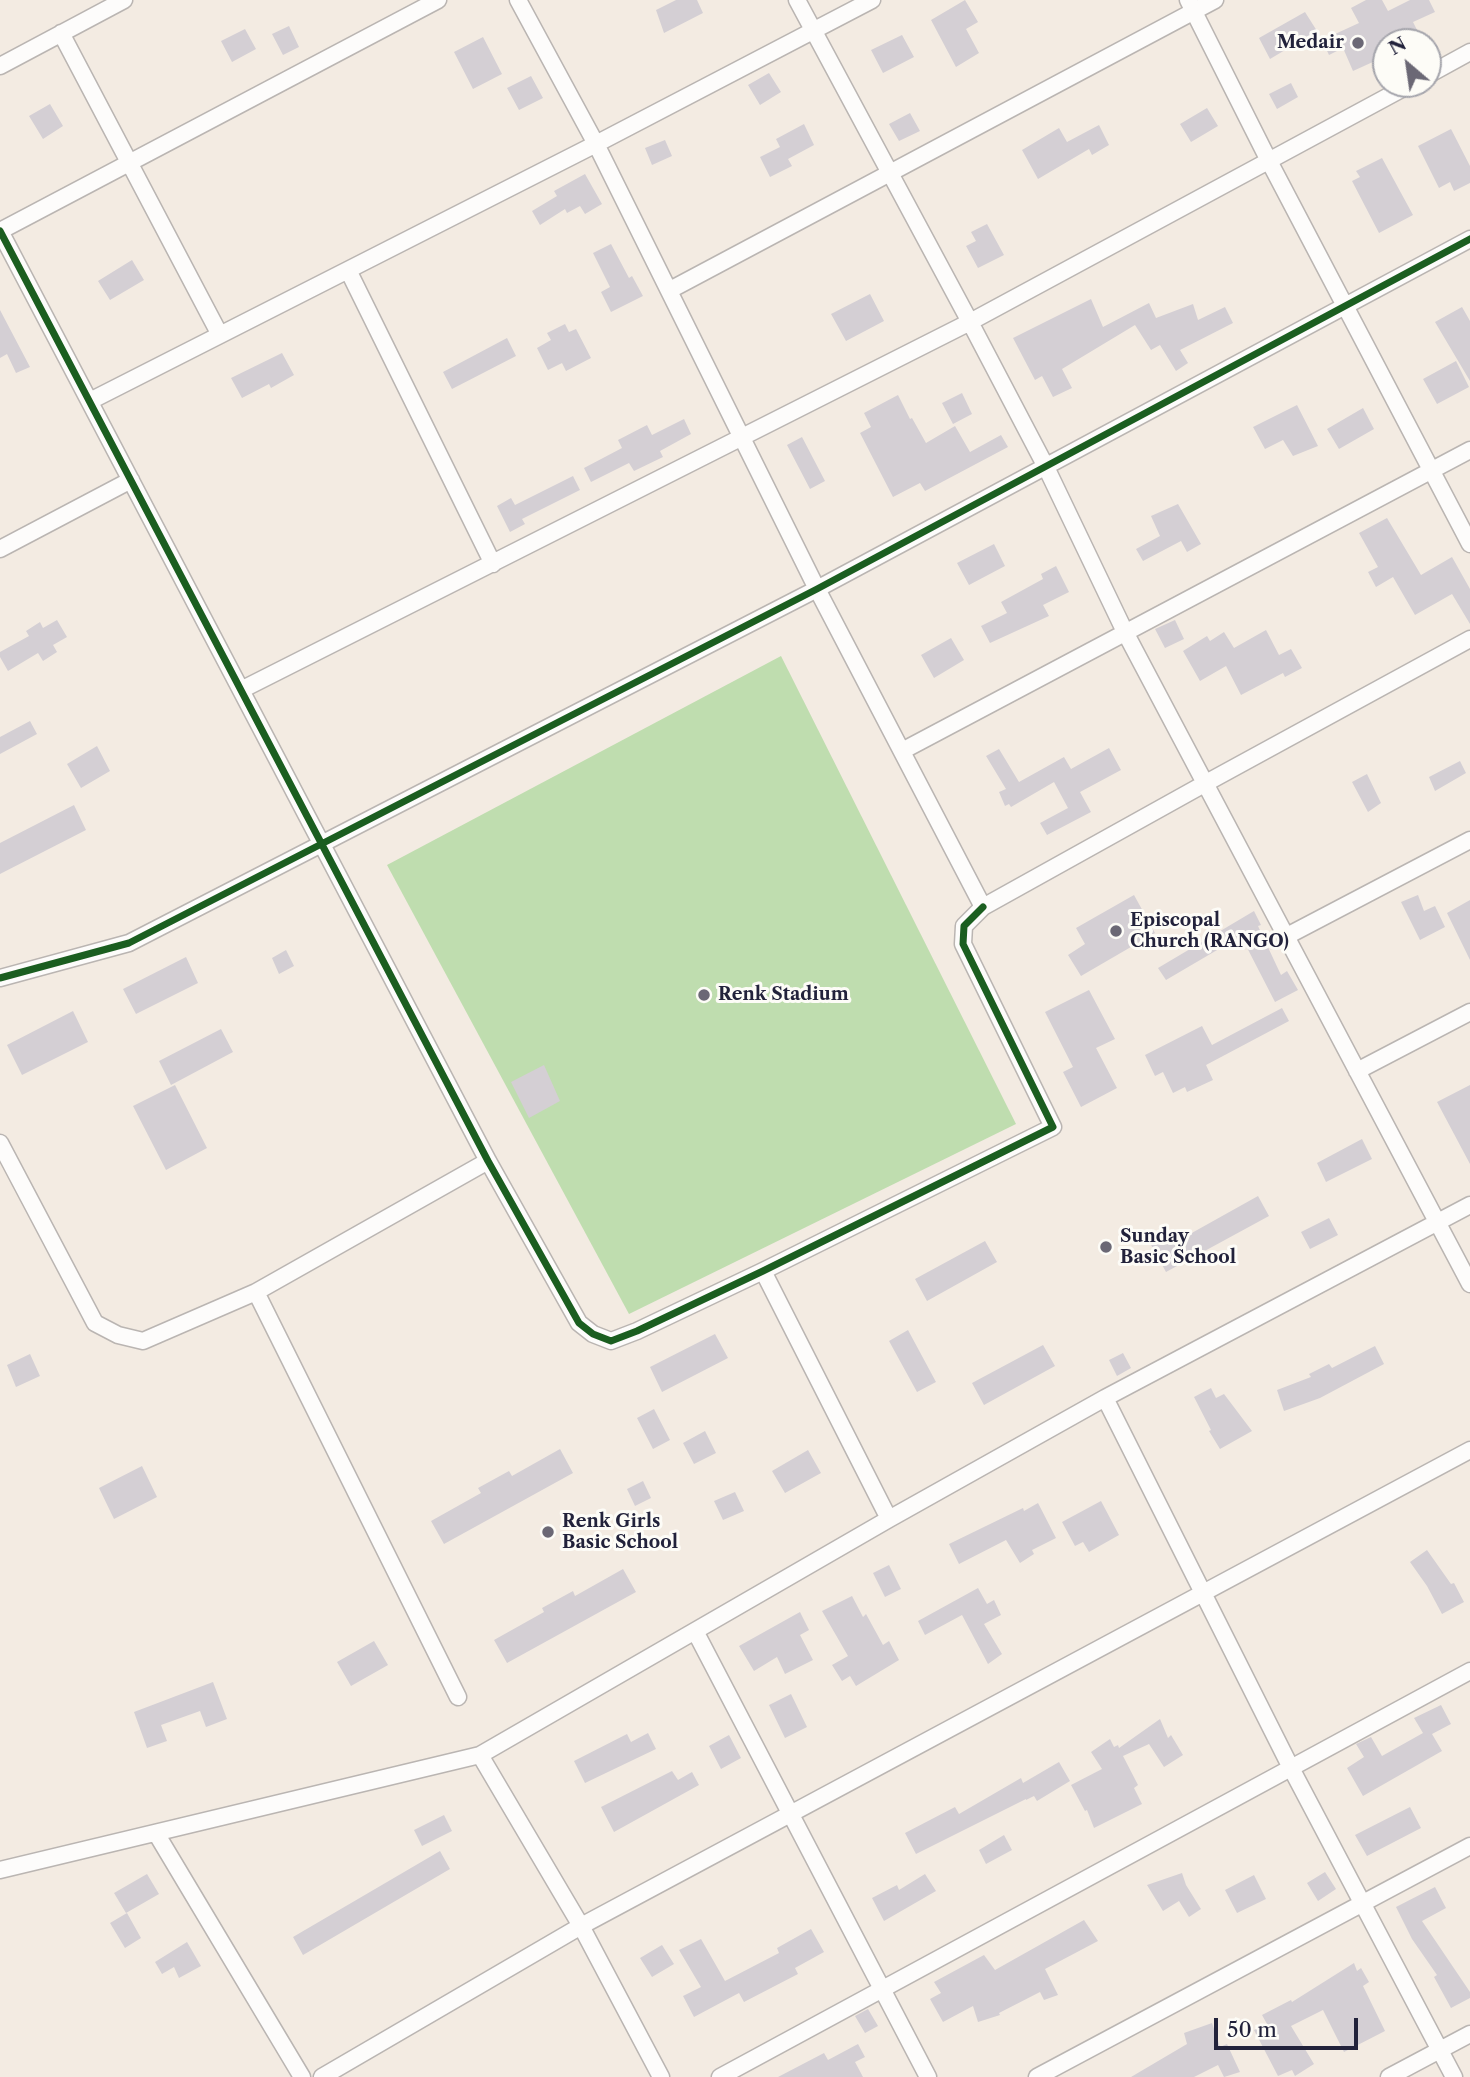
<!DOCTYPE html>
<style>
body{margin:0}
#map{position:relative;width:1470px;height:2077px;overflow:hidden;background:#f3ebe2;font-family:"Libre Caslon Text",serif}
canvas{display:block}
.north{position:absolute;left:1372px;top:28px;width:70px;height:70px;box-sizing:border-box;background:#fdfcf7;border:2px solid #a5a5ac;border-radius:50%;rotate:331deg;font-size:19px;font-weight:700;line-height:28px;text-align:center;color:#22223b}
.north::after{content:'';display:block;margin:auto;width:24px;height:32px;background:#6b6875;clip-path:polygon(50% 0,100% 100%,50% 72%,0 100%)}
.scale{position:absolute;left:1214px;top:2018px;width:144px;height:32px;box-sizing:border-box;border:4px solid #22223b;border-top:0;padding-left:9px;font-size:21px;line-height:24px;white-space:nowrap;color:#22223b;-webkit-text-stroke:5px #fdfcf7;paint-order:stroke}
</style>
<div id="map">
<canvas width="1470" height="2077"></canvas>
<div class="north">N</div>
<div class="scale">50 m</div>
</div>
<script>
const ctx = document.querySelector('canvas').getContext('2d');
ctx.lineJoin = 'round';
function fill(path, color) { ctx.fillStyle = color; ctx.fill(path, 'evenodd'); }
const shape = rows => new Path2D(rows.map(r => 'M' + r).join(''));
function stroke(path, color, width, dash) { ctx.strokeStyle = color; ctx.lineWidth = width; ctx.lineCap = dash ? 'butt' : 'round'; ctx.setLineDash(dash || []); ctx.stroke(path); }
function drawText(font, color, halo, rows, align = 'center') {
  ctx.font = font + ' "Libre Caslon Text",serif'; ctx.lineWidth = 6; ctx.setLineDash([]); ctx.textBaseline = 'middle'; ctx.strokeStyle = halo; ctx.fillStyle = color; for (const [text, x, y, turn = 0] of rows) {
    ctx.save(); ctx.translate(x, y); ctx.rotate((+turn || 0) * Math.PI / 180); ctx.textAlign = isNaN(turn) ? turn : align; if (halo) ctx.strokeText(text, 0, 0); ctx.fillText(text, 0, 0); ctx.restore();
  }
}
const green = shape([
 [781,656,1016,1124,629,1314,387,865]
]);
const building = shape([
 [676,0,697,0,703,13,664,33,656,10],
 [965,0,978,22,966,29,979,53,956,67,931,20],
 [1366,0,1382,0,1388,11,1410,0,1429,0,1435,12,1413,22,1423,42,1386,42,1386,56,1353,71,1343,48,1329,55,1322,40,1359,23,1351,8],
 [1305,12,1317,31,1270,59,1259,38],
 [289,26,299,47,283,55,272,34],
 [245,29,256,49,232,62,221,41],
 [902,35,914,57,883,73,871,50],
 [483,37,502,74,473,89,454,52],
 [769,73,781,92,760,105,748,85],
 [531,76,543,98,519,110,507,88],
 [1291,83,1298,97,1277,109,1269,94],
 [50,104,63,126,43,139,29,116],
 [1207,108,1218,126,1191,142,1180,124],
 [910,113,920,131,899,141,889,124],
 [804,124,814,145,788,159,792,166,770,177,760,157,780,147,776,139],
 [1099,125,1109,145,1092,155,1089,149,1038,179,1022,150,1059,128,1067,142],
 [1451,129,1470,166,1470,183,1454,191,1450,182,1439,188,1418,146],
 [665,140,672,156,652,165,645,148],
 [1382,158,1413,215,1379,233,1352,181,1360,177,1356,171],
 [585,174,602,204,585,214,580,206,567,213,565,209,540,225,532,211,557,196,554,191],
 [987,224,1004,255,978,268,966,246,976,241,971,232],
 [611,244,629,278,632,276,643,296,611,312,601,292,610,287,593,253],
 [132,260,144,280,110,300,98,281],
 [870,294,884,321,846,341,831,314],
 [1091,299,1103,327,1149,303,1156,318,1193,304,1198,320,1225,307,1233,323,1180,350,1188,363,1176,371,1160,345,1151,350,1135,325,1062,369,1072,388,1053,397,1042,376,1035,380,1013,338],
 [1462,307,1470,321,1470,381,1435,322],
 [0,310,30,367,16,373,7,354,0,358],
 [565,324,569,332,576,329,591,358,566,371,562,363,548,370,537,348,551,340,547,333],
 [507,338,516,356,452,389,443,372],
 [282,353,294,375,271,388,269,384,242,398,231,378],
 [1456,361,1469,387,1437,404,1423,379],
 [962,393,972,414,953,424,942,403],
 [898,395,910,419,912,418,926,443,955,426,970,452,1001,435,1008,447,925,491,920,483,893,497,860,433,871,427,864,413],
 [1297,405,1318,446,1293,456,1283,440,1265,449,1253,427],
 [1363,408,1374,429,1339,449,1327,429],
 [684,419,691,434,660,451,663,457,634,471,629,463,591,482,584,468,622,448,618,440,647,425,652,435],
 [802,437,825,481,810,489,787,445],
 [573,476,580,490,522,519,525,524,510,532,497,506,511,498,515,505],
 [1178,504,1201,544,1187,552,1181,541,1143,561,1136,549,1160,536,1151,516],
 [1387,518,1421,575,1452,557,1470,589,1470,624,1452,594,1415,615,1393,577,1376,587,1368,572,1378,567,1359,533],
 [994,544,1005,566,969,585,957,563],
 [1056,566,1069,592,1043,605,1049,616,990,643,981,626,1007,613,1001,602,1043,579,1041,574],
 [57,620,67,637,53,645,57,652,43,661,38,653,8,671,0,657,0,652,29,636,26,631,40,622,43,628],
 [1175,620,1184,639,1165,648,1155,629],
 [1266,630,1279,655,1291,649,1302,668,1285,677,1283,673,1241,695,1226,666,1200,681,1183,651,1207,636,1210,641,1224,632,1234,648],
 [951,638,964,660,934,678,921,655],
 [30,721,37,734,0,754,0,737],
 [97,746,110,771,81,788,67,764],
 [1109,748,1121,770,1080,792,1091,812,1047,835,1040,823,1068,808,1054,782,1011,807,1009,804,1005,806,999,792,1006,789,986,756,999,749,1019,782,1064,757,1071,769],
 [1460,761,1466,773,1435,791,1429,777],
 [1367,774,1381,803,1368,812,1352,782],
 [74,805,86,830,0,874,0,843],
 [1134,895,1155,933,1081,976,1068,955,1085,944,1076,928],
 [1418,895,1424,911,1435,906,1445,927,1420,940,1401,902],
 [1470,900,1470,960,1447,913],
 [1254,911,1261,925,1258,926,1281,975,1287,971,1298,990,1275,1002,1241,936,1166,980,1158,968],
 [286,950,294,966,279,974,272,958],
 [186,957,198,983,136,1014,123,989],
 [1089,990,1115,1039,1096,1048,1117,1088,1081,1107,1063,1072,1073,1067,1045,1012],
 [1282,1008,1289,1021,1206,1065,1213,1080,1187,1092,1185,1087,1173,1093,1163,1072,1155,1076,1145,1055,1202,1026,1212,1045],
 [73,1011,88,1042,22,1075,7,1045],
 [221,1029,233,1052,171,1085,159,1061],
 [544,1065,560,1101,529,1118,511,1082],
 [175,1085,207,1148,166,1170,133,1106],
 [1470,1085,1470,1164,1437,1102],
 [1362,1139,1372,1159,1326,1182,1317,1163],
 [1258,1196,1269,1216,1166,1272,1150,1243,1175,1229,1181,1239],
 [1329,1218,1338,1235,1310,1249,1301,1232],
 [985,1241,997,1262,927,1301,915,1279],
 [908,1330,936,1382,917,1392,889,1341],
 [715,1334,728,1358,662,1392,650,1367],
 [1043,1345,1055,1366,984,1405,972,1383],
 [1375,1346,1384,1364,1320,1398,1284,1411,1277,1390,1311,1377,1309,1374,1329,1364,1332,1368],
 [1123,1353,1131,1368,1117,1376,1109,1360],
 [30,1354,40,1376,16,1387,7,1365],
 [1211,1388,1216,1398,1224,1394,1252,1431,1220,1449,1209,1431,1211,1430,1194,1397],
 [654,1409,670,1440,653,1449,637,1418],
 [705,1431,716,1453,694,1464,683,1443],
 [560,1449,573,1473,444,1544,431,1521,481,1493,478,1488,509,1471,512,1476],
 [808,1450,821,1473,785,1493,772,1471],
 [142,1466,157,1497,114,1519,99,1488],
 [643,1481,651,1498,635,1506,627,1489],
 [735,1492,744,1511,723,1520,714,1501],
 [1101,1501,1119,1535,1089,1552,1083,1542,1075,1546,1062,1522],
 [1038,1503,1056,1538,1032,1550,1034,1554,1020,1563,1006,1540,959,1564,949,1544,1023,1508,1024,1511],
 [1427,1550,1451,1584,1454,1583,1464,1602,1442,1614,1427,1586,1410,1562],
 [889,1565,901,1589,885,1597,873,1573],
 [623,1569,636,1592,507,1663,494,1640,544,1612,542,1608,573,1591,575,1596],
 [978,1588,987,1604,994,1600,1001,1615,984,1624,1002,1654,988,1664,962,1615,925,1635,918,1621],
 [852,1596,863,1617,866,1614,883,1645,889,1641,899,1660,856,1686,850,1676,842,1681,832,1665,848,1656,822,1611],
 [800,1612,809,1630,800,1635,813,1660,785,1674,777,1657,754,1671,739,1646],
 [374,1641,388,1665,351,1686,337,1662],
 [213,1682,227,1719,206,1727,200,1711,161,1725,167,1741,147,1748,134,1712],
 [791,1694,807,1727,785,1738,769,1705],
 [1441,1705,1451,1724,1432,1734,1442,1751,1363,1796,1347,1768,1364,1757,1356,1744,1371,1737,1382,1756,1423,1733,1414,1718],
 [1160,1719,1168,1738,1171,1735,1183,1755,1164,1767,1149,1744,1123,1756,1138,1785,1134,1788,1142,1804,1094,1828,1087,1810,1085,1811,1071,1785,1102,1769,1091,1752,1110,1739,1114,1747,1118,1745,1119,1748],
 [648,1733,656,1749,585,1783,574,1761,627,1734,631,1742],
 [729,1735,741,1758,721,1769,709,1746],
 [1059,1762,1070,1781,1037,1801,1034,1796,1026,1800,1026,1799,916,1854,905,1833,955,1807,959,1814,1021,1778,1023,1783],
 [672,1771,678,1780,692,1772,699,1785,614,1832,601,1807],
 [1410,1807,1421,1828,1367,1856,1355,1835],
 [444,1815,452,1831,422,1846,414,1830],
 [1004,1835,1012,1850,986,1864,979,1850],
 [440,1851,450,1869,303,1955,293,1937],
 [1325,1872,1336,1889,1318,1901,1307,1883],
 [1182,1873,1186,1885,1201,1909,1189,1917,1179,1901,1163,1911,1147,1885],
 [147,1874,159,1894,126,1913,114,1893],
 [925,1874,936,1891,884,1921,872,1898,897,1885,899,1890],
 [1254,1875,1266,1899,1237,1913,1225,1890],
 [1435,1887,1446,1908,1422,1921,1470,1992,1470,1998,1451,2008,1434,1977,1437,1975,1412,1939,1396,1907],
 [127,1913,141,1938,125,1948,110,1923],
 [1084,1920,1098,1941,1045,1969,1058,1995,1044,2000,1040,1992,999,2013,1000,2015,978,2022,973,2006,943,2022,930,1999,941,1993,934,1982,984,1955,995,1970],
 [811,1929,824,1952,795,1968,798,1974,744,2002,739,1993,694,2017,683,1996,701,1987,679,1950,701,1939,725,1981,779,1953,777,1948],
 [187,1942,201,1966,179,1978,174,1967,162,1974,155,1962],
 [662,1945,674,1964,652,1977,640,1958],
 [1354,1963,1357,1971,1361,1968,1369,1982,1363,1986,1385,2031,1344,2052,1323,2010,1291,2026,1314,2064,1295,2076,1292,2070,1278,2076,1254,2030,1267,2024,1262,2015,1291,2000,1292,2002],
 [868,2009,878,2026,865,2033,855,2016],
 [1212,2023,1220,2047,1227,2044,1240,2072,1224,2077,1218,2065,1194,2077,1131,2077,1187,2044,1184,2033],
 [858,2044,865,2057,855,2062,863,2077,778,2077,824,2053,828,2060]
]);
const street = shape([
 [518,0,596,144,817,589,983,907,1206,783,1470,639],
 [797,0,970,322,1045,465,1125,632,1470,1284],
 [1188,0,1269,161,1470,544],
 [61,33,220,335],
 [0,66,124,0],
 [1428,75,1470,52],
 [0,231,488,1161,579,1323,593,1334,611,1341,637,1331,763,1271,1053,1127,963,944,964,926,983,907],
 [0,231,438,0],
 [348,270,493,564],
 [670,290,1215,0],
 [90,401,596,144,872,0],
 [0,549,131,480],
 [241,690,970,322,1411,84],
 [902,751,1470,450],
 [1285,937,1470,840],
 [0,978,129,943,817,589,1470,239],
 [1357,1071,1470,1012],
 [0,1143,95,1323,118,1335,143,1341,256,1292,458,1697],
 [763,1271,889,1519],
 [256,1292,488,1161],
 [1105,1398,1291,1768,1454,2077],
 [695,1631,928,2077],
 [480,1755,581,1926,661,2077],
 [156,1833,302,2077],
 [0,1870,480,1755,889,1519,1105,1398,1470,1205],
 [322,2077,581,1926,1470,1450],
 [720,2077,1470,1671],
 [1037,2077,1470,1846],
 [1389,2077,1470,2034]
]);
const cycleway = shape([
 [0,231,488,1161,579,1323,593,1334,611,1341,637,1331,763,1271,1053,1127,963,944,964,926,983,907],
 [0,978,129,943,817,589,1470,239]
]);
const markers = [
 [1358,43,7,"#6b6875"],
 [1116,931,7,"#6b6875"],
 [704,995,7,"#6b6875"],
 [1106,1247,7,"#6b6875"],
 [548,1532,7,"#6b6875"]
];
const poiNames = [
 ["Medair",1344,43,"right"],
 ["Episcopal",1130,921],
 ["Church (RANGO)",1130,942],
 ["Renk Stadium",718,995],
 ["Sunday",1120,1237],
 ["Basic School",1120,1258],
 ["Renk Girls",562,1522],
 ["Basic School",562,1543]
];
fill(green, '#bfddaf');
fill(building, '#d4cfd4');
stroke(street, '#bab5b2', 19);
stroke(street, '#fdfcfb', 16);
stroke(cycleway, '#1b5e20', 7);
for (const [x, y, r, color] of markers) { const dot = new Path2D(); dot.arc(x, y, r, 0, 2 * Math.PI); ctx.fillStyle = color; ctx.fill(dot); stroke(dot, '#fdfcf7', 2.5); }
drawText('bold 18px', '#22223b', '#fdfcf7', poiNames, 'left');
</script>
